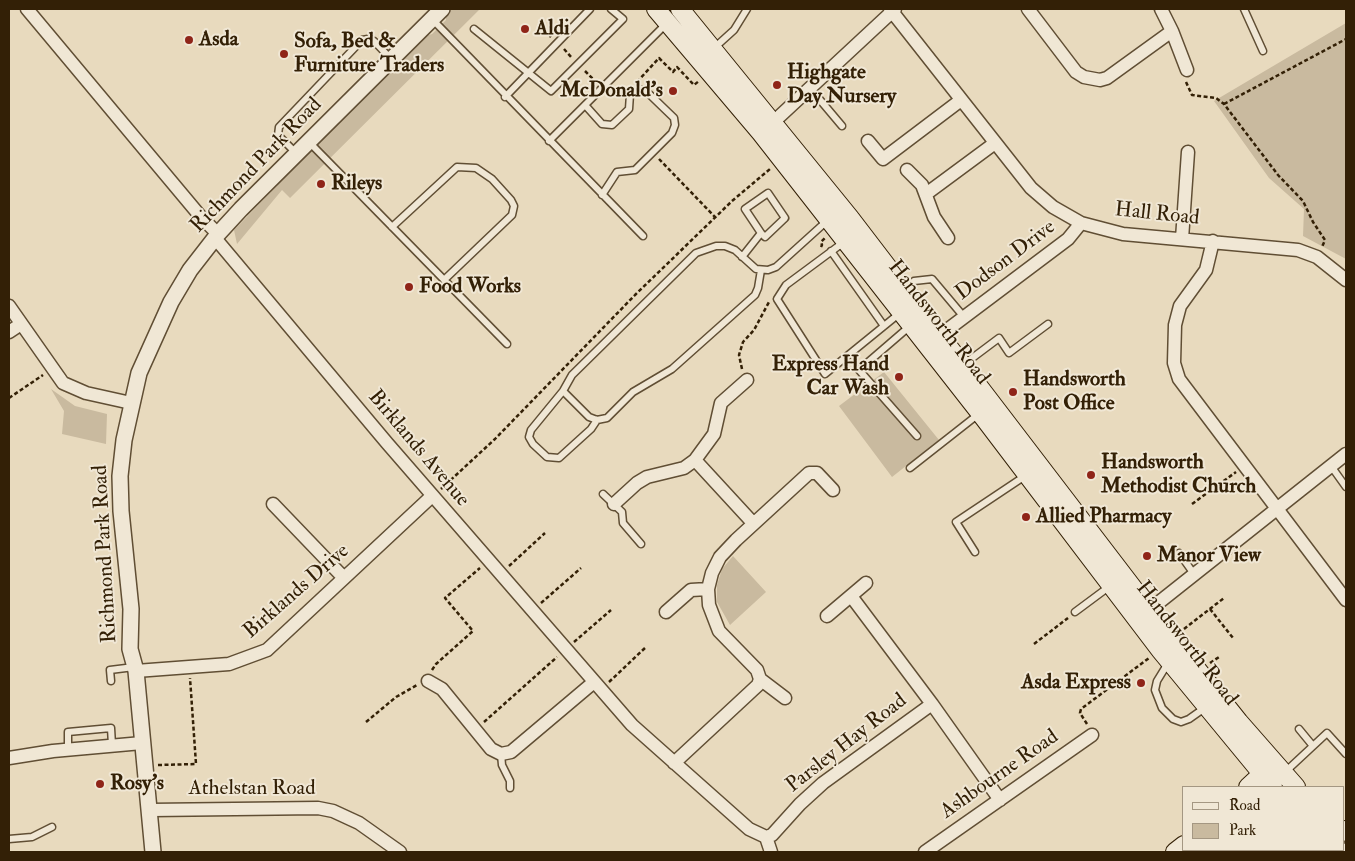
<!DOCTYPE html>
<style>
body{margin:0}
#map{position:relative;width:1355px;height:861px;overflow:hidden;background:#e8dabe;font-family:"IM FELL Double Pica",serif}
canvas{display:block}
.frame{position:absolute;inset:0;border:10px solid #332006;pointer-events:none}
.legend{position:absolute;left:1182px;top:786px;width:162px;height:65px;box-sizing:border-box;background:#f0e7d5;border:1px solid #a49782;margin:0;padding:6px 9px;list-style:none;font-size:15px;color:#332006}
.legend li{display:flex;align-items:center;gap:10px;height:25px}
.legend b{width:25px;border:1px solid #a49782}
</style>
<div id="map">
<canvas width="1355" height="861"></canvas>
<div class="frame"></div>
<ul class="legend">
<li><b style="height:6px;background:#f0e7d5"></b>Road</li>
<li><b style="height:14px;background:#c9ba9f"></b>Park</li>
</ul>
</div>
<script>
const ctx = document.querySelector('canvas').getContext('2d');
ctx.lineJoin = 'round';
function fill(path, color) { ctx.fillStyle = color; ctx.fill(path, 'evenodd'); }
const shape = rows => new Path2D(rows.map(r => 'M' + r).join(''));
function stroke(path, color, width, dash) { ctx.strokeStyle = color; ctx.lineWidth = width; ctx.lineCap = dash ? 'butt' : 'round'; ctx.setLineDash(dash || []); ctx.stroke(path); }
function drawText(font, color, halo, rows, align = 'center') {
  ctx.font = font + ' "IM FELL Double Pica",serif'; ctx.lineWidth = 4; ctx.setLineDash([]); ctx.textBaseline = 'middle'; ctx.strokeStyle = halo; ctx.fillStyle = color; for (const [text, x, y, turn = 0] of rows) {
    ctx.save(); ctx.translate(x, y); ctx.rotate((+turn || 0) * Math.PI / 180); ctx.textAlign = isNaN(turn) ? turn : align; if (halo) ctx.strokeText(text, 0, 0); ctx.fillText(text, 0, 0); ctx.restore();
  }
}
const green = shape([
 [450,9,480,9,290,198,282,190,237,244,234,230,422,37,432,34,446,20,446,13],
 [1346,23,1346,259,1303,236,1304,209,1269,178,1214,101],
 [884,372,939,440,892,477,839,406],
 [51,389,75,406,107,414,106,444,62,434,64,411],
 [733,556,766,592,730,625,717,602,717,585,722,569]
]);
const path = shape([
 [545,31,551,37],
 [564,49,572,58],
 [585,71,597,83],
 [637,82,659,58,673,72,677,67,694,85,699,81],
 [1186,82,1192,95,1216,98,1224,104,1278,175,1303,201,1313,222,1325,240,1322,247],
 [1224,104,1346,39],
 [659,159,715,217],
 [821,247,822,245,821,242,825,238],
 [742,369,739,355,743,342,754,330,769,302],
 [9,398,43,375],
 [441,489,495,439,635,295,732,201,770,169],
 [1192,504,1236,472],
 [509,566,545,533],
 [541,603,581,568],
 [1210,609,1233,638],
 [1184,629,1224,598],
 [574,642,611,610],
 [1034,644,1068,618],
 [1210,663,1219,657],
 [432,670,436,664,473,631,445,598,480,568],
 [609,682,646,647],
 [366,722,396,697,417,685],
 [484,722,557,657],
 [1087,724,1080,713,1081,709,1149,658],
 [158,765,196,764,190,678],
 [1200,850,1202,852],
 [1319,850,1322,852],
 [1231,852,1236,850]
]);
const service = shape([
 [1244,9,1263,51],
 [432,19,643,236],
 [474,29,551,91,623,19,611,9],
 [713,49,734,30,747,9],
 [810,88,842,126],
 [505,97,590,9],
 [585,105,602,124,612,125,629,109,630,94,638,90,645,90,674,118,675,125,672,133,635,170,617,172,602,195],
 [549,141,667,23],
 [309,142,507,344],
 [296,153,278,135,279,127,362,40,368,39,374,41,391,59],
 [392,227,457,167,476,168,492,179,511,200,514,206,512,215,444,280],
 [844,242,786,285,777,299,825,374,900,313],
 [831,251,884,326],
 [742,257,761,233,765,237,785,218,768,193,745,209,761,233],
 [905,289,914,281,932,279,964,317],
 [910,326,859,370,917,436],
 [963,365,999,338,1009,353,1048,324],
 [563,391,589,417,597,420,607,418,633,392,672,369,755,295,758,288,761,270],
 [597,420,591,429,559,458,547,457,533,444,529,437,531,430,563,391,572,375,696,253,716,246,725,246,735,250,756,269,768,270,776,267,828,220],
 [1331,466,1346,487],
 [910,468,980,413],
 [603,494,622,512,623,523,641,544],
 [975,552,956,522,1025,476],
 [1179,553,1194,574],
 [1075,612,1110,586],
 [1171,666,1165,668,1157,681,1155,690,1162,708,1173,719,1181,722,1189,719,1206,707],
 [111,681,110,670,134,667],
 [1299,729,1313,746],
 [68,750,68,732,111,728,112,745],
 [501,754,502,765,510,781,510,788],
 [1284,773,1327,733,1346,754],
 [9,839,32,837,52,827]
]);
const minor = shape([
 [27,9,201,217,218,234],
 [890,9,1031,188,1053,207,1081,223,1123,234,1298,250,1317,257,1346,280],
 [1028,9,1076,72,1084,77,1100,80,1107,78,1172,31,1161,9],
 [1172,31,1187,70],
 [767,128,895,9],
 [868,141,883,159,961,100],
 [907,170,922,185,934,217,948,238],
 [926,194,995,143],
 [215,238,387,443,632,725,749,829,766,837,772,835,800,804,823,783,932,704],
 [1182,239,1188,152],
 [1213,241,1206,270,1180,306,1175,325,1174,363,1179,379,1346,600],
 [9,306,63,383,86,393,131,403],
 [9,332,21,324],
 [935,339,1068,239,1081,223],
 [695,460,753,523],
 [273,504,344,578],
 [614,504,637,483,647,477,684,468,695,460,714,434,721,403,747,380],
 [851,596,932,704,1000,800],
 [666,612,691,590,708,589],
 [1143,615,1346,454],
 [827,616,866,583],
 [136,671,229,664,267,650,432,496],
 [760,679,785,698],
 [428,681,442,689,491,749,501,754,511,752,594,682],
 [9,758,53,751,142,743],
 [674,763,758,685,760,679,757,670,719,631,709,605,708,589,712,573,720,557,736,540,809,473,817,473,833,490],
 [151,810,318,808,333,811,359,823,400,852],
 [766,837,771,852],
 [925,852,1092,735]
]);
const tertiary = shape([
 [153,852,136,671,130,649,131,609,121,511,120,476,124,440,139,373,171,302,190,270,218,234,241,209,442,9]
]);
const secondary = shape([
 [656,9,761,133,984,418,1161,651,1273,787],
 [680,9,850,218,1149,609,1239,722,1296,787],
 [1248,787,1262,774,1273,772],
 [1344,830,1346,832],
 [1338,850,1341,852],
 [1175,852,1184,845]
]);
const markers = [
 [525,29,5,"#8f2418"],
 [189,40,5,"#8f2418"],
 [284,54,5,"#8f2418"],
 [777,85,5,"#8f2418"],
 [673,91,5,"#8f2418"],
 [321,184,5,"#8f2418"],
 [409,287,5,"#8f2418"],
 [899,377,5,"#8f2418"],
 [1013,392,5,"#8f2418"],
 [1091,475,5,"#8f2418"],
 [1026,517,5,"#8f2418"],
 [1147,556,5,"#8f2418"],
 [1141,683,5,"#8f2418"],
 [100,784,5,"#8f2418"]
];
const poiNames = [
 ["Aldi",535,29],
 ["Asda",199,40],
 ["Sofa, Bed &",294,42],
 ["Furniture Traders",294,66],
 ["Highgate",787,73],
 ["Day Nursery",787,97],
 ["McDonald's",663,91,"right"],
 ["Rileys",331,184],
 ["Food Works",419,287],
 ["Express Hand",889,365,"right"],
 ["Car Wash",889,389,"right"],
 ["Handsworth",1023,380],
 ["Post Office",1023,404],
 ["Handsworth",1101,463],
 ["Methodist Church",1101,487],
 ["Allied Pharmacy",1036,517],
 ["Manor View",1157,556],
 ["Asda Express",1131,683,"right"],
 ["Rosy's",110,784]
];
const streetNames = [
 ["Richmond Park Road",257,166,-46],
 ["Hall Road",1157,215,6],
 ["Dodson Drive",1006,261,-37],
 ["Handsworth Road",938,323,52],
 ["Birklands Avenue",418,449,50],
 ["Richmond Park Road",106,554,-93],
 ["Birklands Drive",297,592,-41],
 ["Handsworth Road",1186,644,52],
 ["Parsley Hay Road",847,744,-38],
 ["Ashbourne Road",1000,775,-35],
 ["Athelstan Road",252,789]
];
fill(green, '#c9ba9f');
stroke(service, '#604e34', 9);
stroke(minor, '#604e34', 15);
stroke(tertiary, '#604e34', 18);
stroke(secondary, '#332006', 20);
stroke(path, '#332006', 2.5, [4, 2.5]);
stroke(service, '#f0e7d5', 6);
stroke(minor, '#f0e7d5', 12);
stroke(tertiary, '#f0e7d5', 15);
stroke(secondary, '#f0e7d5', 18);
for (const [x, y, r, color] of markers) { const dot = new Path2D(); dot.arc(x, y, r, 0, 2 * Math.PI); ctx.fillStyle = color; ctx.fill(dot); stroke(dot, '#f0e7d5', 2); }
drawText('bold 21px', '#332006', '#f0e7d5', poiNames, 'left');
drawText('21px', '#332006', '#f0e7d5', streetNames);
</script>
